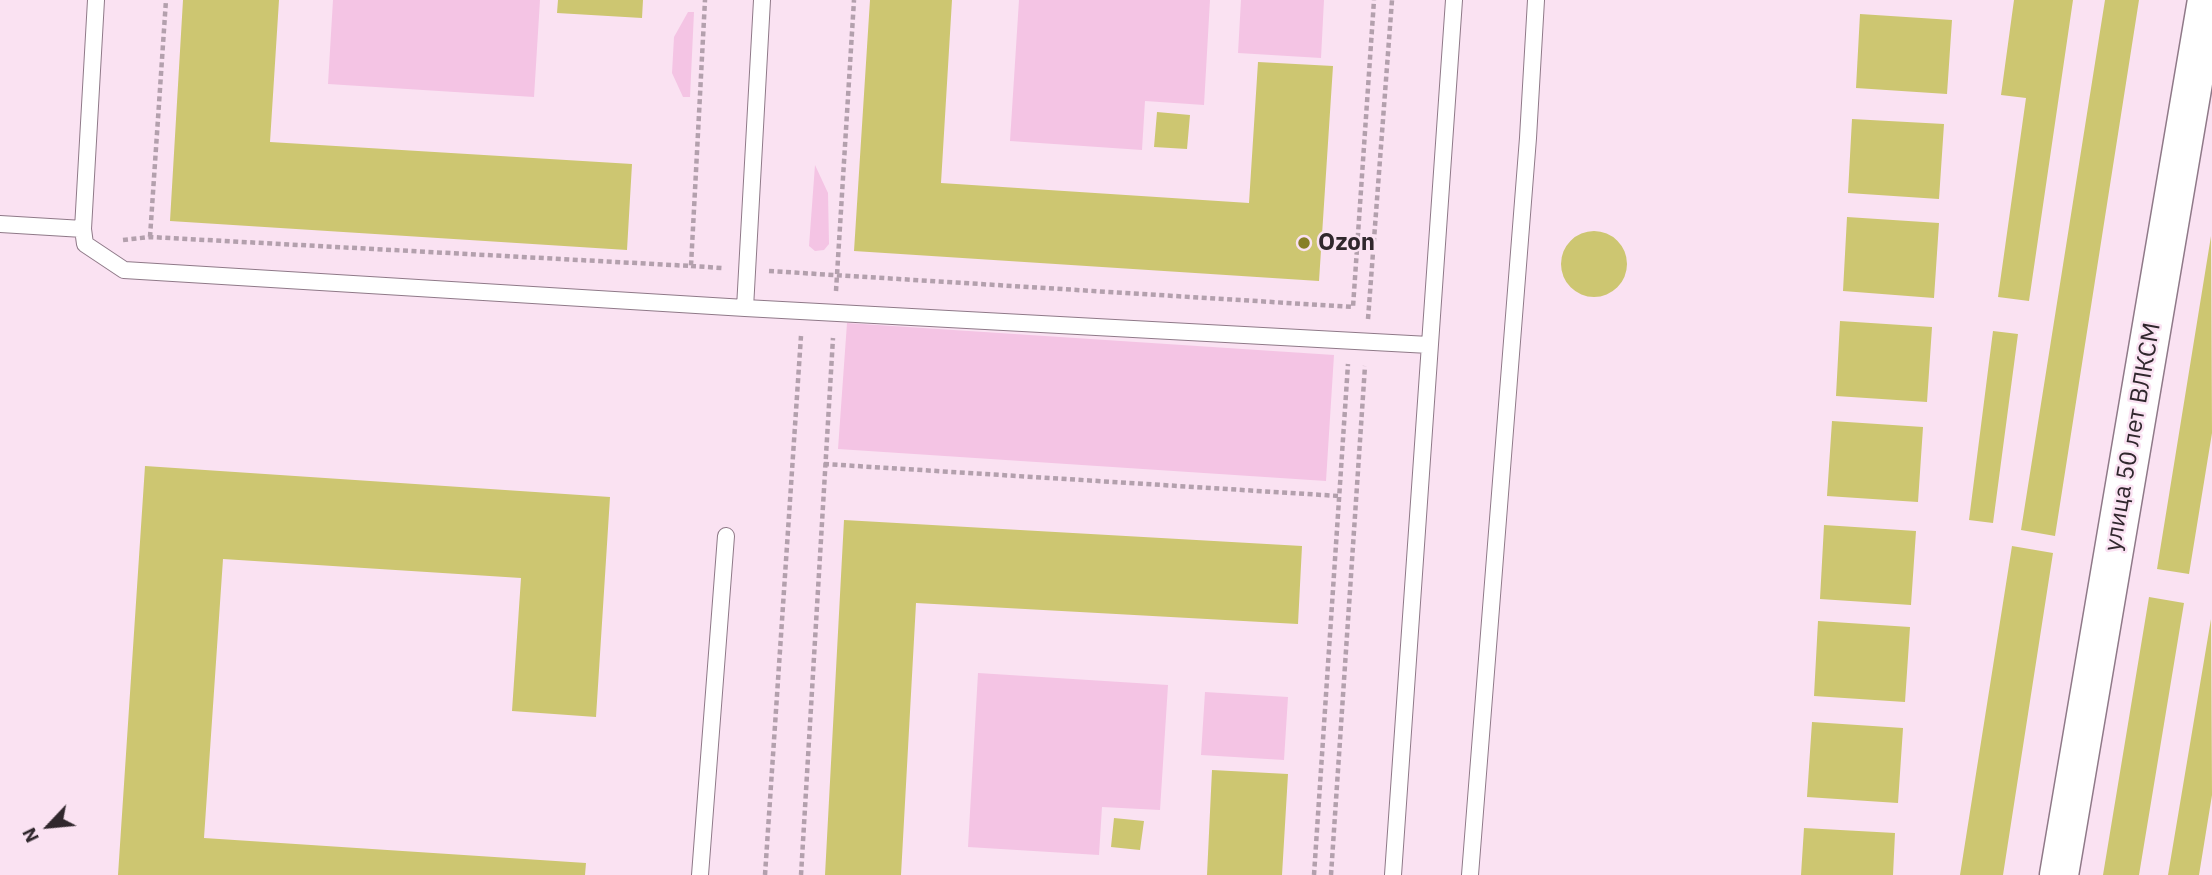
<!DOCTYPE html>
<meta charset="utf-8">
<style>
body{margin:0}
#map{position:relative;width:2212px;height:875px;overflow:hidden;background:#fae2f2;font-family:"IBM Plex Sans",sans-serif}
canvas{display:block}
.north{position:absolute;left:14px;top:791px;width:70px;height:70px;-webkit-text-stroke:5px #fae2f2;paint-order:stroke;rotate:244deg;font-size:19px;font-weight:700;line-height:28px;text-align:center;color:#30272d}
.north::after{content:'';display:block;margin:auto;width:24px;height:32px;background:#30272d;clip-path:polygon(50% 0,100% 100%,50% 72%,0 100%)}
</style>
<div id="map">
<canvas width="2212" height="875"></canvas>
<div class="north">N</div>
</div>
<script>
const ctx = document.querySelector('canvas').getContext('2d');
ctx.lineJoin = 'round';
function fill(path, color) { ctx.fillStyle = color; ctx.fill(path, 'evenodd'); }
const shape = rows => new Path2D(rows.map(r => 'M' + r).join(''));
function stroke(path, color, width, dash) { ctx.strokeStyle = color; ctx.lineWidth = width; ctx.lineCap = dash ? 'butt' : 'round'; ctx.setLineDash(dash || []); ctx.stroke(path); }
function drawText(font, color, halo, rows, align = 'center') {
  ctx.font = font + ' "IBM Plex Sans",sans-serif'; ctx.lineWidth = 5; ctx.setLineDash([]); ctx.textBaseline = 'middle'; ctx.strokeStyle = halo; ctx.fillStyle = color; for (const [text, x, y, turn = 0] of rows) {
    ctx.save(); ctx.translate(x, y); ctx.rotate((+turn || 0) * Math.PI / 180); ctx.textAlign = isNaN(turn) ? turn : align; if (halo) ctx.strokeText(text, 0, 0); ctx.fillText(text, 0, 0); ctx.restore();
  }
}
const green = shape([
 [333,0,540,0,534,97,328,84],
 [1019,0,1210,0,1204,105,1145,101,1142,150,1010,141],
 [1241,0,1324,0,1321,58,1238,53],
 [688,12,694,12,690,97,683,97,672,73,674,37],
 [815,165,828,193,829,244,824,250,815,251,809,246],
 [847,323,1334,355,1326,481,838,449],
 [978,673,1168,685,1160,810,1102,807,1099,855,968,847],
 [1205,692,1288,697,1284,760,1201,755]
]);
const building = shape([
 [183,0,279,0,270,142,632,164,627,250,170,221],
 [558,0,643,0,642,18,557,13],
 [870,0,952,0,941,183,1249,203,1258,62,1333,66,1319,281,854,251],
 [2014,0,2073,0,2029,301,1998,297,2026,98,2001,95],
 [2105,0,2139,0,2055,536,2021,530],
 [1860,14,1952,20,1947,94,1856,88],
 [1157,112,1190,115,1187,149,1154,147],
 [1852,119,1944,124,1939,199,1848,193],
 [1847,217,1939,223,1934,298,1843,291],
 '1561 264a33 33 0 1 1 66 0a33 33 0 1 1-66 0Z',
 [2211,236,2212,433,2189,574,2157,569],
 [1840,321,1932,327,1927,402,1836,396],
 [1993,331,2018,334,1993,523,1969,520],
 [1832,421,1923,427,1918,502,1827,496],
 [145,466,610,497,596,717,512,711,521,578,223,559,204,838,586,863,585,875,118,875],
 [844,520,1302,546,1298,624,916,603,901,875,825,875],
 [1824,525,1916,531,1911,605,1820,599],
 [2012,546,2053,553,2003,875,1960,875],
 [2149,597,2184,603,2139,875,2103,875],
 [2211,619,2212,795,2199,875,2168,875],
 [1818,621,1910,627,1905,702,1814,696],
 [1812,722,1903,728,1898,803,1807,797],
 [1212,770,1288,774,1282,875,1207,875],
 [1114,818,1144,821,1140,850,1111,847],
 [1804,828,1895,833,1893,875,1801,875]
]);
const path = shape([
 [150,237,166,0],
 [123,240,150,237,691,266,705,0],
 [691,266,722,268],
 [769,271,1353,307,1374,0],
 [836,291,854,0],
 [1368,319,1392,0],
 [824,464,1339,496],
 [765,875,801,336],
 [801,875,833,338],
 [1314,875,1348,364],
 [1331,875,1365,366]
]);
const service = shape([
 [96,0,83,229,85,244,124,270,745,308,1429,345],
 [0,224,83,229],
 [745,308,762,0],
 [700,875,726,536],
 [1393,875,1454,0],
 [1470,875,1528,138,1536,0]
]);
const tertiary = shape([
 [2059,875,2207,0]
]);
const markers = [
 [1304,243,7,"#877f26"]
];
const poiNames = [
 ["Ozon",1318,243]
];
const streetNames = [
 ["улица 50 лет ВЛКСМ",2133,437,-80]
];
fill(green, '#f4c4e4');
fill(building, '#cdc671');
stroke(service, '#8f7988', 18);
stroke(tertiary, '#8f7988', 41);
stroke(path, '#b3a0ad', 4.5, [5, 3.5]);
stroke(service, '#fff', 16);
stroke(tertiary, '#fff', 38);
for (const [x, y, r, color] of markers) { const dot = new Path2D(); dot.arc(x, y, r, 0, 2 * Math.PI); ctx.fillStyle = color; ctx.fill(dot); stroke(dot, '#fae2f2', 2.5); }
drawText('bold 24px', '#30272d', '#fae2f2', poiNames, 'left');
drawText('24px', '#30272d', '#fae2f2', streetNames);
</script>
